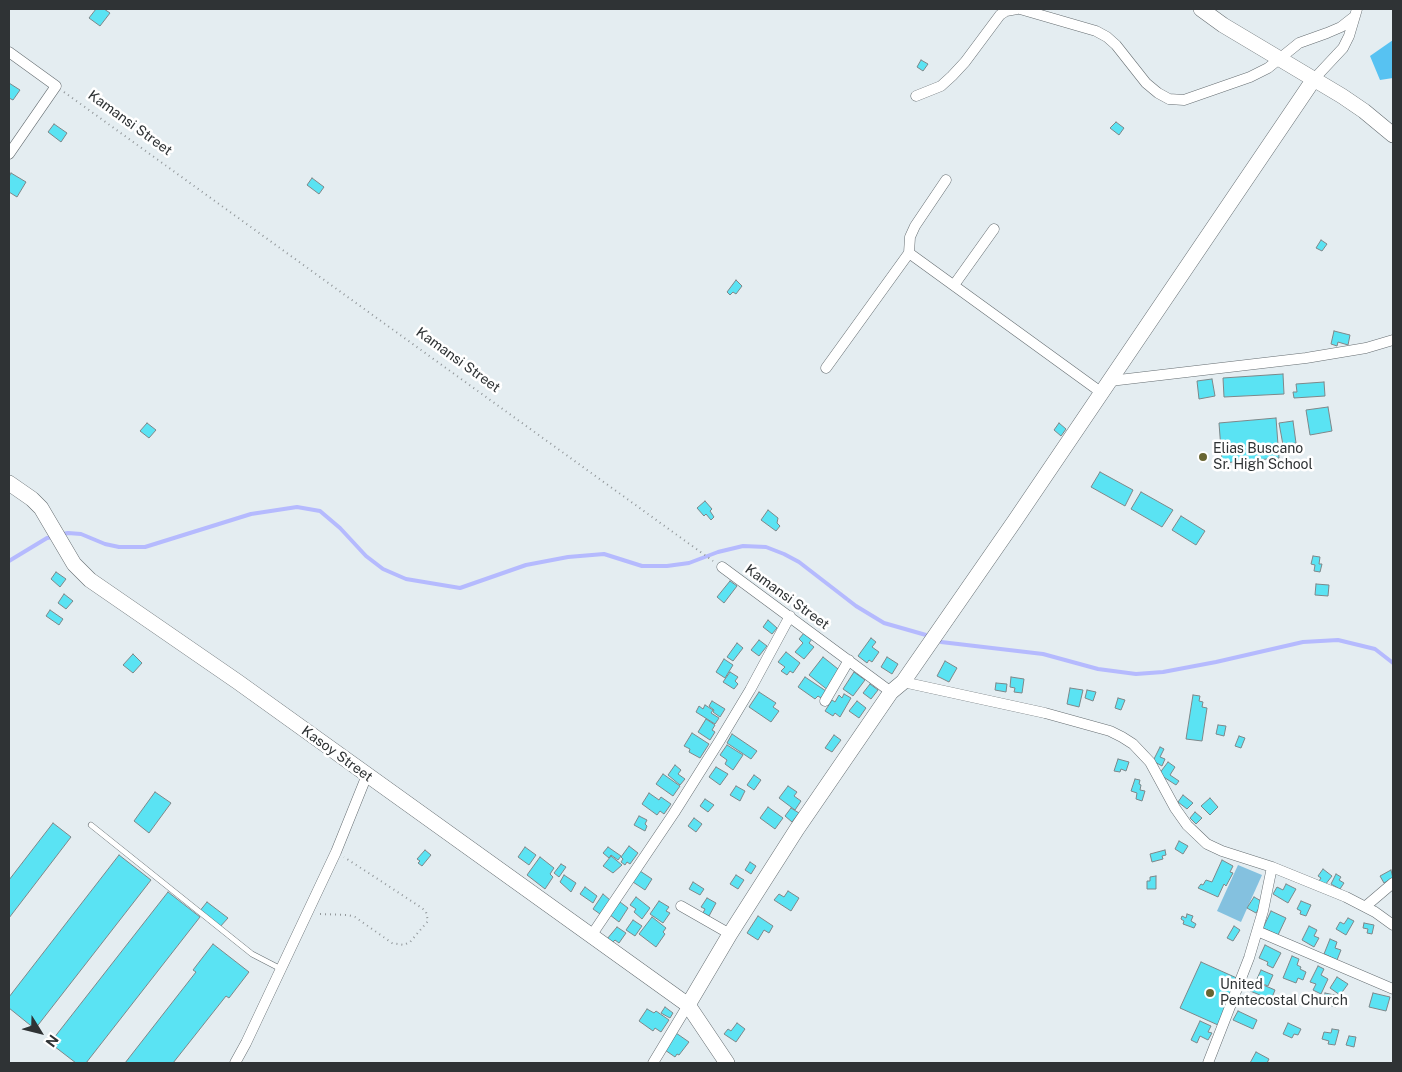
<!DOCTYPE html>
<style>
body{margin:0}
#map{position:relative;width:1402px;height:1072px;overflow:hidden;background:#e4edf1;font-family:"Public Sans",sans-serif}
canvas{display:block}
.frame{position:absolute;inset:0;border:10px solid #2f3335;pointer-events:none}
.north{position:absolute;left:15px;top:1007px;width:50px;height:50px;-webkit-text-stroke:4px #fff;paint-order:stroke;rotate:126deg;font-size:14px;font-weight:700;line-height:20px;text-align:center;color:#2f3335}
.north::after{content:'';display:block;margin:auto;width:18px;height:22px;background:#2f3335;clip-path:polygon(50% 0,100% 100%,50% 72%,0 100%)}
</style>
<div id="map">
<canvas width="1402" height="1072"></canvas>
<div class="frame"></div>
<div class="north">N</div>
</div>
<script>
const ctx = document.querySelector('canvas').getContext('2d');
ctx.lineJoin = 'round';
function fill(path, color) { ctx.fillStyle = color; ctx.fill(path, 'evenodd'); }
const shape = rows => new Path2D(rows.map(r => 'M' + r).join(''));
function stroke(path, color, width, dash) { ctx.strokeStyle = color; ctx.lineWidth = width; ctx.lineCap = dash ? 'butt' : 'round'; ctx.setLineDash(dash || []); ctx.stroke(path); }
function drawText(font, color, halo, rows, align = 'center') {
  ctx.font = font + ' "Public Sans",sans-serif'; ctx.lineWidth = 5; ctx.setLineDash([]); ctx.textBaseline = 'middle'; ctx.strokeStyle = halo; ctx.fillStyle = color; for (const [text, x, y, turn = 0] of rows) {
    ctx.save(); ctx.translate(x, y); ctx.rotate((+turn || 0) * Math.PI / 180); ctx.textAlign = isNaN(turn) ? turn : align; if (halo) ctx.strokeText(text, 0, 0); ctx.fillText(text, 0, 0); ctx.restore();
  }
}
const green = shape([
 [1238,865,1262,875,1241,922,1217,911]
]);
const forest = shape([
 [1393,40,1393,78,1380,80,1370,56]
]);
const stream = shape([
 [62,534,68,533,81,534,105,544,119,547,145,547,251,514,297,507,320,511,340,528,366,556,383,569,406,579,460,588,526,565,568,557,604,554,642,566,667,566,689,563,718,552,743,546,766,547,784,554,799,562,856,606,884,623,926,635],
 [9,561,47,538,53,537],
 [941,642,1043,654,1098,669,1136,674,1163,672,1216,662,1303,642,1338,640,1375,649,1393,663]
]);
const building = shape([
 [96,9,104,9,110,13,100,26,89,18,96,9],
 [921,60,928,64,923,71,917,67,921,60],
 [9,83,20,90,13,100,9,98,9,83],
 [1116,122,1124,128,1119,135,1110,128,1116,122],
 [54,124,67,133,61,142,48,132,54,124],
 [11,173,26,182,17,197,9,192,9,177,11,173],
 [312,178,324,187,319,194,307,185,312,178],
 [1321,240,1327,244,1322,251,1316,248,1321,240],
 [736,280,742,286,736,294,733,292,730,295,727,292,736,280],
 [1334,331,1350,335,1348,345,1338,342,1337,346,1331,344,1334,331],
 [1283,374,1284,394,1224,397,1223,378,1283,374],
 [1212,379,1215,396,1199,399,1197,381,1212,379],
 [1324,382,1325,396,1294,398,1293,392,1297,392,1296,384,1324,382],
 [1328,407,1332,431,1310,435,1306,410,1328,407],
 [1276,418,1279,458,1222,463,1219,423,1276,418],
 [1293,421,1296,443,1283,445,1279,423,1293,421],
 [147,423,156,430,149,438,140,431,147,423],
 [1059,423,1066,429,1061,436,1054,430,1059,423],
 [1100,472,1133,490,1125,506,1091,487,1100,472],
 [1141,492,1173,510,1162,527,1131,509,1141,492],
 [705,501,712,509,710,511,714,517,711,520,706,514,704,516,697,508,705,501],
 [768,510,778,518,777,523,780,526,776,531,761,520,768,510],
 [1181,516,1205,531,1196,545,1172,530,1181,516],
 [1313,556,1320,557,1319,564,1322,564,1320,572,1314,571,1315,565,1311,564,1313,556],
 [56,572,66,579,60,587,51,579,56,572],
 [730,581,737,586,724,603,717,597,730,581],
 [1316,584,1329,585,1328,596,1315,595,1316,584],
 [64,594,73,601,66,609,58,603,64,594],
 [50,610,63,619,59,625,46,616,50,610],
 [768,620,777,628,772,634,763,627,768,620],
 [804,633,812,639,809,643,814,647,804,659,795,652,803,643,799,639,804,633],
 [871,638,876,642,872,647,879,652,872,662,869,660,867,663,858,656,871,638],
 [759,640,767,646,759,656,751,650,759,640],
 [737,643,743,648,733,661,727,657,737,643],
 [786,652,800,663,793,673,790,671,787,675,781,671,785,667,778,662,786,652],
 [133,654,142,663,133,673,123,665,133,654],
 [823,657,843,673,829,691,809,675,823,657],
 [887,657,898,664,892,674,881,667,887,657],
 [724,659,733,665,725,678,716,672,724,659],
 [945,661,957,668,949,682,937,676,945,661],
 [730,672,738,677,735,681,738,684,734,689,723,682,730,672],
 [854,672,865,680,853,696,843,689,854,672],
 [805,677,826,691,821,698,818,696,815,699,798,687,805,677],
 [1011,677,1024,679,1022,693,1014,692,1015,688,1010,687,1011,677],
 [996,683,1007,684,1006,692,995,690,996,683],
 [870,684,878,690,871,699,863,693,870,684],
 [1070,688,1083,690,1079,707,1067,704,1070,688],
 [1087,690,1096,692,1093,701,1085,698,1087,690],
 [759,692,776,703,773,707,779,711,771,722,749,707,759,692],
 [844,694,851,698,840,717,835,713,833,716,825,711,832,700,835,702,839,695,842,698,844,694],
 [1193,695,1200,696,1199,701,1203,702,1202,707,1207,708,1202,741,1186,739,1193,695],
 [1118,698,1125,700,1121,710,1115,708,1118,698],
 [712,701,725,709,720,717,713,712,714,710,709,706,712,701],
 [857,701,866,708,859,718,849,711,857,701],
 [705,705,713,710,711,713,719,718,715,724,696,712,699,706,703,709,705,705],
 [706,719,715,725,712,730,715,732,710,740,698,732,706,719],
 [1218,725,1226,726,1224,736,1216,734,1218,725],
 [692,733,709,744,700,758,689,752,690,749,684,746,692,733],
 [732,734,757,751,751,759,727,743,732,734],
 [834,735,841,740,832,752,825,748,834,735],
 [1239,736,1245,738,1241,748,1235,746,1239,736],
 [727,745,743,755,733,770,725,764,727,760,720,755,727,745],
 [1160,747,1164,749,1160,757,1165,759,1162,766,1153,761,1160,747],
 [1118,759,1129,762,1126,771,1121,769,1120,772,1114,771,1118,759],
 [1168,762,1175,767,1170,775,1179,781,1176,785,1159,774,1168,762],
 [675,765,681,770,678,774,685,779,680,785,668,775,675,765],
 [716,767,728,774,720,785,709,777,716,767],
 [663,774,680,786,673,796,656,784,663,774],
 [754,775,761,780,754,790,747,785,754,775],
 [1135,779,1140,780,1139,784,1141,785,1140,790,1145,791,1142,801,1136,799,1137,793,1131,791,1135,779],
 [736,786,745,791,740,801,730,795,736,786],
 [788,786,797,792,794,796,801,801,795,810,779,798,788,786],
 [155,792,171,803,149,833,134,821,155,792],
 [649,793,659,800,661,797,671,804,664,814,660,811,657,815,642,804,649,793],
 [1183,795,1193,803,1187,809,1178,802,1183,795],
 [1210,798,1218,807,1210,815,1201,806,1210,798],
 [705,799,714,805,708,812,700,806,705,799],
 [768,807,783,818,775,829,760,818,768,807],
 [791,808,799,813,792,822,785,816,791,808],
 [1195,812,1202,818,1196,824,1190,818,1195,812],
 [639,816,647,820,645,824,647,826,645,831,634,825,639,816],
 [694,818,702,824,696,832,688,826,694,818],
 [53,823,71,837,9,918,9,880,53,823],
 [1179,841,1188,846,1183,854,1175,849,1179,841],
 [629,846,638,853,630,864,627,862,625,865,621,862,623,859,621,857,629,846],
 [525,847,536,855,529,865,518,857,525,847],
 [608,847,621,856,618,860,611,855,609,858,603,853,608,847],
 [425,850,431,855,422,866,418,863,420,861,417,859,425,850],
 [1165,850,1166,855,1162,856,1163,859,1152,862,1150,854,1165,850],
 [119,855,151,880,35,1029,9,1008,9,997,119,855],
 [611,856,622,865,613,873,603,866,611,856],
 [540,857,554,868,550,874,553,877,545,889,527,875,540,857],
 [1222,860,1233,866,1230,872,1233,873,1226,886,1224,884,1218,897,1198,888,1201,884,1203,885,1206,880,1212,882,1222,860],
 [750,862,756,866,751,874,745,870,750,862],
 [561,864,566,867,559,877,554,873,561,864],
 [1323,869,1332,876,1325,885,1319,881,1321,878,1318,876,1323,869],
 [1391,870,1393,878,1384,883,1380,876,1391,870],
 [640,871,652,879,645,890,633,882,640,871],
 [1336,874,1341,877,1339,880,1344,883,1340,889,1331,884,1336,874],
 [564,875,576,883,571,892,560,882,564,875],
 [736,875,744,880,738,889,730,884,736,875],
 [1156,876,1156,889,1147,889,1147,881,1150,881,1150,877,1156,876],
 [693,882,704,889,700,895,689,889,693,882],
 [1286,884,1296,889,1288,903,1273,894,1277,887,1283,890,1286,884],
 [585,887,597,896,593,903,580,894,585,887],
 [788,891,799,898,791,911,774,900,779,894,784,897,788,891],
 [168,892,200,917,86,1063,76,1063,50,1043,168,892],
 [603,894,610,900,600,914,593,909,603,894],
 [636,897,650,908,642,919,634,912,636,909,630,905,636,897],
 [1254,897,1263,902,1256,913,1247,908,1254,897],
 [707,898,716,903,709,916,703,913,705,909,701,907,707,898],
 [659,901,669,907,666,911,670,913,663,923,650,914,659,901],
 [1301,901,1311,905,1306,916,1300,914,1301,911,1297,909,1301,901],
 [207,902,228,918,219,928,199,912,207,902],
 [620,902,628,908,619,922,610,915,620,902],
 [1271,911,1286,918,1278,935,1263,928,1271,911],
 [1187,914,1193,916,1191,921,1196,924,1194,928,1183,924,1184,921,1181,919,1182,916,1186,918,1187,914],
 [758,916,773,926,769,933,764,930,758,940,747,933,758,916],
 [652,917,666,928,663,932,665,934,656,947,639,934,652,917],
 [1348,918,1354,921,1346,935,1336,929,1340,922,1344,924,1348,918],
 [633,920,642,926,635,936,626,930,633,920],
 [1364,923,1374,925,1372,934,1367,933,1368,929,1363,928,1364,923],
 [1234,926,1240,930,1233,941,1227,938,1234,926],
 [1309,926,1317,930,1314,936,1319,938,1314,947,1302,940,1309,926],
 [617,927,626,933,619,943,615,940,612,943,607,939,617,927],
 [1330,939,1337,942,1335,948,1341,950,1337,960,1324,954,1330,939],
 [213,944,249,972,229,998,226,996,173,1063,125,1063,196,972,193,970,213,944],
 [1265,945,1281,953,1273,968,1267,965,1268,962,1259,958,1265,945],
 [1292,956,1299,959,1297,965,1301,967,1300,969,1306,972,1303,980,1298,978,1296,983,1283,978,1292,956],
 [1201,962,1239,979,1218,1025,1180,1008,1201,962],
 [1318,966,1324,969,1321,975,1328,979,1321,994,1313,990,1316,984,1310,982,1318,966],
 [1261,970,1273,975,1268,986,1256,981,1261,970],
 [1337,977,1348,984,1340,995,1330,988,1337,977],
 [1254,981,1275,990,1269,1005,1258,1000,1260,995,1250,991,1254,981],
 [1325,993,1339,996,1336,1007,1323,1004,1325,993],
 [1373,993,1390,997,1386,1011,1369,1007,1373,993],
 [665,1007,673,1013,670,1018,661,1013,665,1007],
 [647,1009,654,1013,656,1011,669,1020,661,1032,655,1028,653,1031,639,1021,647,1009],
 [1238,1011,1257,1020,1253,1029,1233,1020,1238,1011],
 [1200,1021,1211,1026,1208,1032,1212,1033,1208,1040,1200,1036,1197,1043,1191,1040,1200,1021],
 [737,1023,745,1029,736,1042,724,1034,728,1029,731,1031,737,1023],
 [1288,1023,1301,1029,1298,1035,1294,1034,1292,1038,1283,1034,1288,1023],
 [1332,1029,1339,1030,1335,1045,1328,1044,1329,1041,1322,1039,1324,1032,1331,1033,1332,1029],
 [676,1033,689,1042,679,1055,677,1054,675,1057,665,1050,676,1033],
 [1349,1036,1356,1037,1354,1047,1346,1045,1349,1036],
 [1256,1052,1269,1059,1267,1063,1250,1063,1256,1052]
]);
const path = shape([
 [64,92,713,561],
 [320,914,348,915,355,917,392,943,404,945,410,942,428,921,426,912,422,908,344,857]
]);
const lane = shape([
 [91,825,252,954,281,969]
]);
const street = shape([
 [1020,9,1096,31,1107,37,1116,45,1146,83,1158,93,1169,99,1184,100,1250,77,1268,68,1299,43,1327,33,1341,27,1355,16],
 [9,52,56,86,9,154],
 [1314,79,1343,48,1349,36,1357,9],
 [916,96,941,86,952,76,965,62,1000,15,1006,11,1017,9],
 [909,253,1102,393],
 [954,285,994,229],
 [826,368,909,253,910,237,915,226,946,180],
 [1110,381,1306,358,1366,348,1393,340],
 [722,567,891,692],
 [903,682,1045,713,1110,731,1122,737,1133,744,1150,762,1175,808,1187,825,1207,844,1222,851,1272,867,1346,897,1375,912,1393,925],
 [825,701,849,660],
 [681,906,730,934],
 [1366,906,1393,883],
 [1257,931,1393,989],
 [591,936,674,813,720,740,750,690,790,616],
 [235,1063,246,1043,336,852,367,775],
 [653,1063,688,1005],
 [1208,1063,1249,958,1263,911,1272,867]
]);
const secondary = shape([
 [1201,9,1223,25,1342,96,1364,111,1393,135],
 [9,483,32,499,41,508,74,564,90,580,238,682,688,1005,727,1063],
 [688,1005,730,934,797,829,891,692,903,682,1014,522,1314,79]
]);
const markers = [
 [1203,457,5,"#686532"],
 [1210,993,5,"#686532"]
];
const streetNames = [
 ["Kamansi Street",130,123,36],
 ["Kamansi Street",458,360,36],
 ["Kamansi Street",787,597,36],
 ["Kasoy Street",337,754,36]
];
const poiNames = [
 ["Elias Buscano",1213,449],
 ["Sr. High School",1213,465],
 ["United",1220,985],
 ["Pentecostal Church",1220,1001]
];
fill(green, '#84c1df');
fill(forest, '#57c2f2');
stroke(stream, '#b5bafe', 4);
fill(building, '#5ae3f3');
stroke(building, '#7e8789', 1);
stroke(lane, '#656d71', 6);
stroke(street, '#656d71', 11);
stroke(secondary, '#656d71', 16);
stroke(path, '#91979a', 2, [1, 4]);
stroke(lane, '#fff', 5);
stroke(street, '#fff', 10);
stroke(secondary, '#fff', 15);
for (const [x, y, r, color] of markers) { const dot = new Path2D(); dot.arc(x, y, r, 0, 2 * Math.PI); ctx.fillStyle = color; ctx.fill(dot); stroke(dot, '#fff', 2); }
drawText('14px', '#2f3335', '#fff', streetNames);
drawText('14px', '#2f3335', '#fff', poiNames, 'left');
</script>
